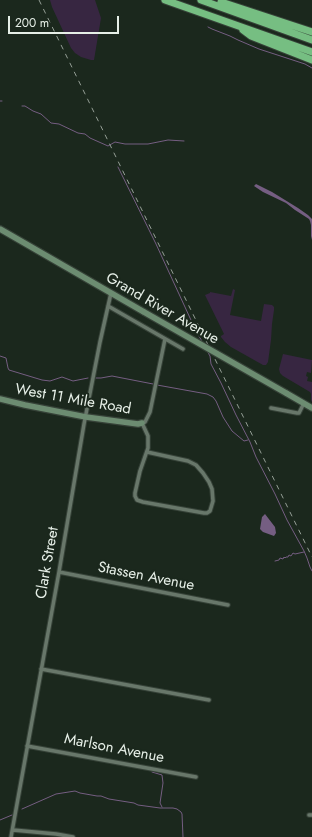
<!DOCTYPE html>
<style>
body{margin:0}
#map{position:relative;width:312px;height:837px;overflow:hidden;background:#1b281d;font-family:Jost,sans-serif}
canvas{display:block}
.scale{position:absolute;left:8px;top:16px;width:111px;height:18px;box-sizing:border-box;border:2px solid #e6efe7;border-top:0;padding-left:5px;font-size:12px;line-height:14px;white-space:nowrap;color:#e6efe7;-webkit-text-stroke:3px #1b281d;paint-order:stroke}
</style>
<div id="map">
<canvas width="312" height="837"></canvas>
<div class="scale">200 m</div>
</div>
<script>
const ctx = document.querySelector('canvas').getContext('2d');
ctx.lineJoin = 'round';
function fill(path, color) { ctx.fillStyle = color; ctx.fill(path, 'evenodd'); }
const shape = rows => new Path2D(rows.map(r => 'M' + r).join(''));
function stroke(path, color, width, dash) { ctx.strokeStyle = color; ctx.lineWidth = width; ctx.lineCap = dash ? 'butt' : 'round'; ctx.setLineDash(dash || []); ctx.stroke(path); }
function drawText(font, color, halo, rows, align = 'center') {
  ctx.font = font + ' Jost,sans-serif'; ctx.lineWidth = 4; ctx.setLineDash([]); ctx.textBaseline = 'middle'; ctx.strokeStyle = halo; ctx.fillStyle = color; for (const [text, x, y, turn = 0] of rows) {
    ctx.save(); ctx.translate(x, y); ctx.rotate((+turn || 0) * Math.PI / 180); ctx.textAlign = isNaN(turn) ? turn : align; if (halo) ctx.strokeText(text, 0, 0); ctx.fillText(text, 0, 0); ctx.restore();
  }
}
const green = shape([
 [50,0,95,0,101,18,94,60,91,60,81,57,75,53,71,48,52,7],
 [233,289,235,290,230,315,261,321,264,304,272,305,274,307,274,310,272,324,271,340,268,362,266,365,263,365,231,347,225,342,221,337,221,336,224,334,205,295,210,293,210,292,231,296],
 [283,354,312,360,311,373,307,372,306,376,308,377,307,381,312,382,312,402,311,400,311,394,310,392,283,376,280,373,279,369]
]);
const water = shape([
 [256,184,272,192,298,208,308,215,312,219,312,240,311,236,311,225,310,221,309,219,295,210,286,203,263,192,254,186],
 [265,514,275,527,276,533,274,536,263,532,260,529,262,517]
]);
const stream = shape([
 [208,27,212,29,230,36,238,40,259,49,305,64,312,68],
 [0,101,2,101],
 [22,106,25,106,33,111,41,114,51,123,59,124,78,133,85,134,90,138,108,146,115,142,125,144,148,144,168,140,184,141],
 [118,167,156,244,196,331,203,343],
 [207,351,210,356,211,364,221,383,236,415,250,442,256,457,275,494,287,520,304,551,307,558,310,567,312,571],
 [0,356,6,358,8,368,9,370,42,380,50,381,62,377,73,381,88,378],
 [96,378,101,378,112,376,153,384],
 [157,385,207,394,213,397,216,401,223,417,232,431,244,441,248,440],
 [275,561,279,560,280,558,283,559,284,557,285,558,286,557,288,557,289,555,291,556,293,553,295,554,304,552],
 [152,772,162,775,163,783,160,803,162,807],
 [22,809,56,794,75,791,80,793,97,796,101,796,109,799,134,803,138,805,160,808,173,808,177,809,181,812,182,814,183,837],
 [0,820,12,815]
]);
const street = shape([
 [108,306,183,349],
 [271,408,297,413,299,413,304,403],
 [147,452,188,461,196,465,203,473,209,482,212,489,213,501,210,511,207,513,204,513,143,502,137,500,135,496,135,493,140,471,148,448,148,436,142,423,145,422,150,412,165,339],
 [59,572,228,605],
 [41,669,209,700],
 [27,746,196,777],
 [309,815,312,815],
 [13,830,56,834,73,837],
 [11,837,59,572,84,424,100,342,111,293]
]);
const secondary = shape([
 [0,229,144,312],
 [286,393,312,408],
 [0,399,25,405,86,417,138,424,142,423]
]);
const highway = shape([
 [165,0,312,52],
 [201,0,312,40],
 [221,2,312,32],
 [243,30,251,36,312,60]
]);
const rail = shape([
 [39,0,312,557]
]);
const secondaryBridge = shape([
 [144,312,286,393]
]);
const streetNames = [
 ["Grand River Avenue",162,309,30],
 ["West 11 Mile Road",73,400,10],
 ["Clark Street",48,563,-80],
 ["Stassen Avenue",146,577,11],
 ["Marlson Avenue",114,749,11]
];
fill(green, '#372641');
fill(water, '#755e82');
stroke(stream, '#755e82', 1);
stroke(street, '#364238', 5.5);
stroke(secondary, '#364238', 8);
stroke(highway, '#364238', 9);
stroke(street, '#68776a', 3.5);
stroke(secondary, '#6c8c71', 5.5);
stroke(highway, '#76be82', 7);
stroke(rail, '#959f96', 1, [5, 5]);
stroke(secondaryBridge, '#364238', 8, []);
stroke(secondaryBridge, '#6c8c71', 5.5);
drawText('15px', '#e6efe7', '#1b281d', streetNames);
</script>
